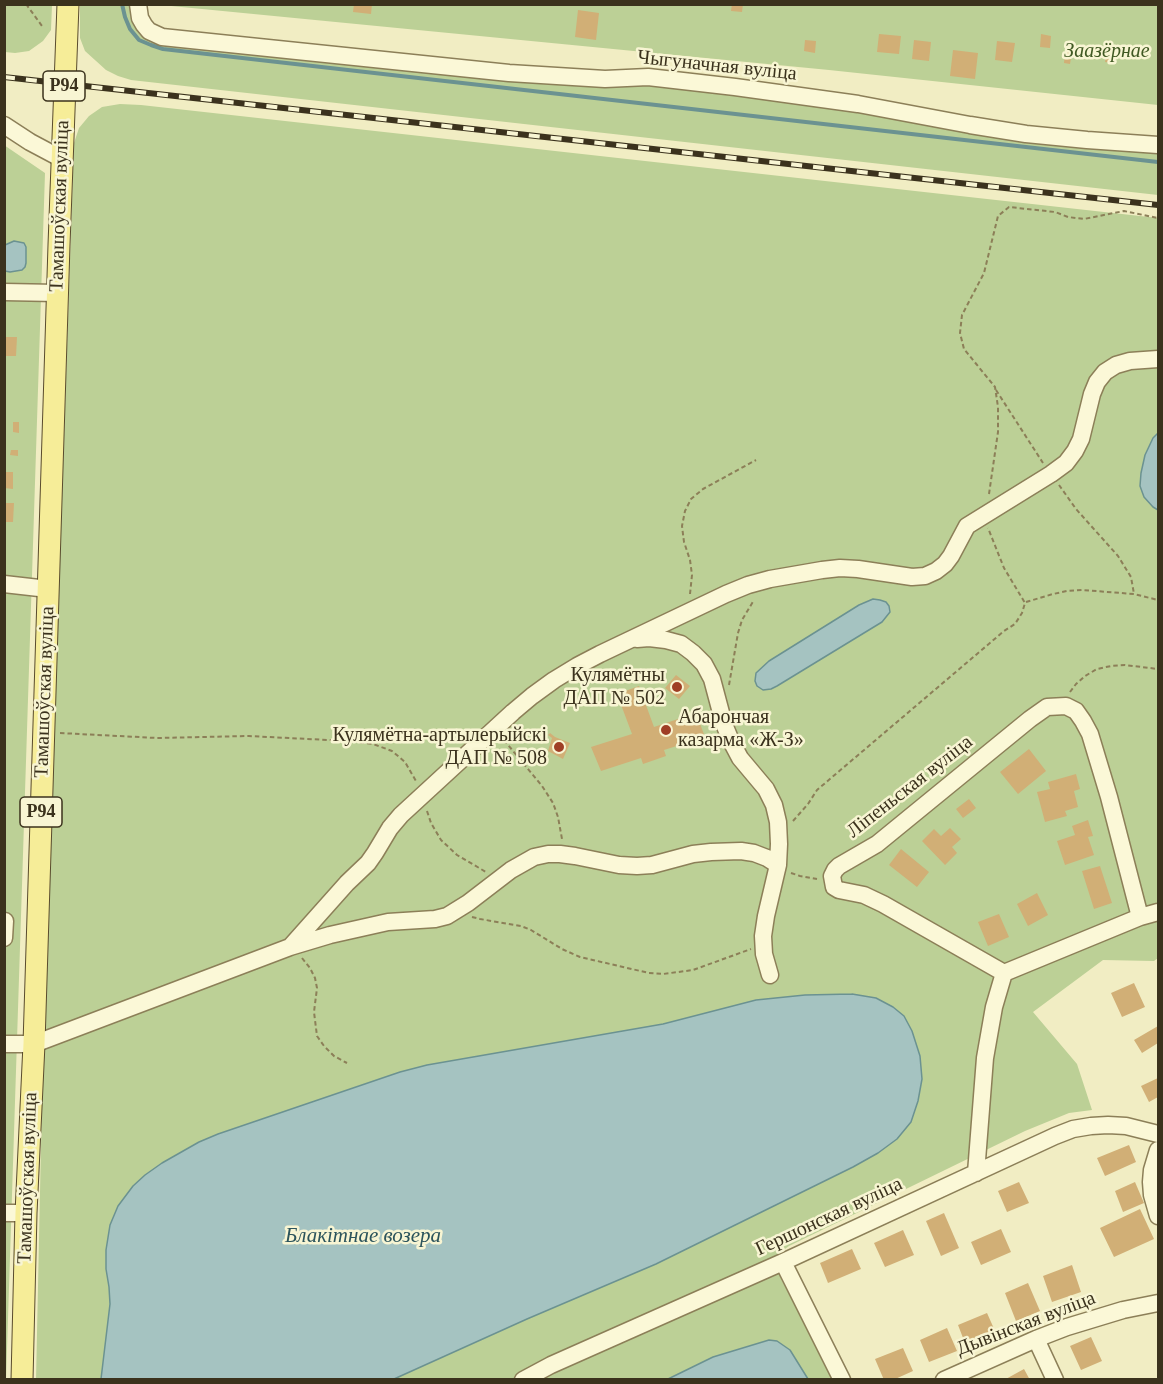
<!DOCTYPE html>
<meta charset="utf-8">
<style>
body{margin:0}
#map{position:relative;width:1163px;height:1384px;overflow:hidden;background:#f1edc3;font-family:"Times New Roman",serif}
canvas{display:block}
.frame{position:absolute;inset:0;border:6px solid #3b321d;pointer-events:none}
</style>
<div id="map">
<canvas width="1163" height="1384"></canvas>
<div class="frame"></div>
</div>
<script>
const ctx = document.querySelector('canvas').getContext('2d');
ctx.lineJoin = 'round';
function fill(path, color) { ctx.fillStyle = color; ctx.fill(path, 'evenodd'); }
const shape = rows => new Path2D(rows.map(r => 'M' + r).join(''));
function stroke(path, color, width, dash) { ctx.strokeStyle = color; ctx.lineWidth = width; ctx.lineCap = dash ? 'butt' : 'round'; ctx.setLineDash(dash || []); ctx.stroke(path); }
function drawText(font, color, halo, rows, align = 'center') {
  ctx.font = font + ' "Times New Roman",serif'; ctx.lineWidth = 5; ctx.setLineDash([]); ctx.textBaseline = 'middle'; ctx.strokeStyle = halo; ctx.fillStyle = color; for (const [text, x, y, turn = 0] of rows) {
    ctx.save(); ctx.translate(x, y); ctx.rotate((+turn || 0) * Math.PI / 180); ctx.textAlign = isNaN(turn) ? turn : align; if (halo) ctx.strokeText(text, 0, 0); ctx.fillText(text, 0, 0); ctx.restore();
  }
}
const green = shape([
 [5,4,52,5,51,30,43,41,29,51,15,53,5,52],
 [80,5,130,5,130,14,133,23,138,31,146,37,697,90,1158,152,1158,195,131,80,118,76,106,70,85,51,80,38],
 [161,5,1158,5,1158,105,829,70],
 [120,104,141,105,1158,218,1158,958,1154,961,1103,960,1033,1012,1077,1064,1092,1110,1069,1113,1025,1131,789,1246,782,1251,779,1258,779,1273,781,1279,834,1379,36,1380,43,1051,74,143,79,128,89,116,102,107],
 [4,145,45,173,6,1380,4,1379]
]);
const water = shape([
 [14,241,24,243,26,247,26,263,25,267,22,270,10,272,5,271,5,245,14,241],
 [1158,433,1158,510,1153,507,1144,497,1140,486,1141,473,1145,455,1153,438,1158,433],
 [873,599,880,600,886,602,889,606,890,612,882,622,777,686,771,689,763,690,757,686,755,681,756,673,769,661,859,605,873,599],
 [852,994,876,998,893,1007,904,1016,912,1031,920,1056,922,1079,918,1101,911,1122,897,1139,878,1153,853,1167,656,1264,527,1319,394,1379,101,1379,110,1304,109,1287,106,1269,106,1250,110,1225,118,1206,133,1186,145,1175,162,1163,199,1142,218,1134,400,1072,427,1065,663,1024,756,1000,805,995,852,994],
 [769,1340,777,1341,790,1350,808,1379,668,1379,713,1357,769,1340]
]);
const stream = shape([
 [122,4,125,17,130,29,139,40,151,45,163,49,1158,162]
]);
const building = shape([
 [354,4,372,4,371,14,353,12],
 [732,4,743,4,742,12,731,11],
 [578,10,599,13,596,40,575,37],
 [879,34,901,36,899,54,877,52],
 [1041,34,1051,36,1050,48,1040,47],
 [805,40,816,41,815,53,804,51],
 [914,40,931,42,929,61,912,59],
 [997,41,1015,43,1012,62,995,60],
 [1108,47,1118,49,1115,63,1105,62],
 [953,50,978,53,975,79,950,76],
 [1065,52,1072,52,1070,64,1064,63],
 [4,337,17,337,16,356,4,356],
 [13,422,19,422,19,433,13,432],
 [11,450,18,450,18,456,10,455],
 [4,472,13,472,13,489,4,488],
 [4,503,14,503,13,522,4,522],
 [676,675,690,686,679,699,665,688],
 [639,686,654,727,696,713,705,737,664,750,666,756,643,764,641,758,601,771,591,747,632,734,617,694],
 [550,733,555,737,570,743,563,759,548,751,552,738,548,735],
 [1029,749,1046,771,1018,794,1000,772],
 [1076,774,1080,789,1074,791,1078,807,1065,811,1067,816,1045,822,1037,792,1050,789,1048,782],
 [969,799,976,808,963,818,956,809],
 [1088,820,1093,836,1088,837,1094,855,1065,865,1057,841,1075,835,1072,826],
 [950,828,961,839,952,847,957,853,945,865,922,841,934,829,941,836],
 [901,849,929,872,917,887,889,865],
 [1100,866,1112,903,1094,909,1082,871],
 [1037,893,1048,915,1028,926,1017,904],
 [999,914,1009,937,988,946,978,922],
 [1134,983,1145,1007,1122,1017,1111,993],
 [1158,1026,1158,1043,1142,1053,1134,1040],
 [1158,1078,1158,1097,1149,1102,1141,1086],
 [1129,1145,1136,1162,1105,1176,1097,1158],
 [1019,1182,1029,1203,1007,1212,998,1191],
 [1135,1182,1144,1203,1123,1212,1115,1191],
 [1140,1209,1154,1239,1114,1257,1100,1228],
 [944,1213,959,1248,941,1256,926,1221],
 [1001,1229,1011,1252,981,1265,971,1242],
 [903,1230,914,1255,885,1267,874,1243],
 [852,1249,861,1269,828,1283,820,1263],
 [1072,1265,1081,1292,1052,1302,1043,1276],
 [1028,1283,1040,1311,1016,1321,1005,1293],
 [987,1313,995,1331,965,1343,958,1325],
 [947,1328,957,1351,929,1362,920,1340],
 [1091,1337,1102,1361,1081,1370,1070,1346],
 [903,1348,913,1371,893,1380,884,1380,875,1359],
 [1024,1369,1030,1380,1004,1380]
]);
const path = shape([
 [26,4,42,26],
 [996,390,1043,463],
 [1059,485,1076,509,1118,556,1131,577,1134,594],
 [989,494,998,432,998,407,995,387,964,349,960,333,962,315,984,273,998,216,1009,207,1055,212,1068,217,1084,219,1124,211,1158,218],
 [690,594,692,575,690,560,684,542,682,526,685,511,691,499,703,489,756,460],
 [1026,602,1053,594,1067,591,1082,590,1134,594,1158,600],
 [729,685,738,633,742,620,754,600],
 [1070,692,1076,684,1085,676,1097,669,1111,666,1125,665,1158,669],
 [60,733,157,738,249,736,349,741,373,744,392,751,405,762,416,781],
 [504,740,542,786,553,803,558,817,562,839],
 [427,811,431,823,441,840,457,855,486,872],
 [793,821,808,804,817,790,1004,631,1015,624,1022,613,1025,603,1004,568,988,528],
 [791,873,800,876,817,879],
 [472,917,480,919,521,926,531,930,562,949,580,957,649,973,663,974,693,970,751,949],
 [302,958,310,968,315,978,317,988,314,1012,317,1036,324,1046,334,1056,347,1063]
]);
const minor = shape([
 [138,4,140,18,144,25,149,31,162,37,509,73,605,79,648,77,735,87,858,104,970,125,1026,134,1087,140,1158,145],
 [4,125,30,142,62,159],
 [4,292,57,293],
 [4,584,48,589],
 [637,639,649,638,666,640,681,644,693,653,704,664,712,679,724,724,731,741,740,758,766,789,774,805,778,822,779,844,778,865,766,916,763,936,764,954,770,975],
 [4,938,5,921],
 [290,947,347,883,368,863,375,853,390,828,401,815,513,712,532,696,554,680,577,666,600,654,726,594,748,585,770,579,822,570,840,568,858,569,912,577,925,576,936,571,945,564,951,556,967,526,1051,474,1066,463,1075,451,1081,439,1092,394,1097,382,1105,372,1116,365,1130,361,1158,359],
 [1004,973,883,904,864,895,839,890,834,887,832,876,835,870,839,866,877,844,1030,719,1047,707,1066,706,1076,711,1083,721,1090,734,1109,797,1140,917],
 [4,1044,34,1044,290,947,330,935,388,922,435,919,447,916,468,903,511,870,534,857,548,854,560,854,575,856,619,865,637,866,652,865,693,854,711,852,741,851,754,853,767,858,778,865],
 [1158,1150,1152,1170,1151,1182,1152,1195,1158,1216],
 [976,1173,985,1058,994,1007,1004,973,1140,917,1158,912],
 [4,1213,26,1213],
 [783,1262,842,1380],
 [1036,1339,1055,1380],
 [523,1380,551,1365,783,1262,1055,1136,1073,1129,1091,1126,1108,1125,1126,1126,1158,1134],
 [944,1380,1036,1339,1067,1327,1123,1310,1158,1303]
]);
const major = shape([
 [22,1380,26,1213,34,1044,59,245,68,4]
]);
const rail = shape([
 [4,77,1158,205]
]);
const markers = [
 [677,687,6,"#9f3e25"],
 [666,730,6,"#9f3e25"],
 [559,747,6,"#9f3e25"]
];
const shields = [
 [64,86,42],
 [41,812,42]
];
const shieldNames = [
 ["Р94",64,86],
 ["Р94",41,812]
];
const parkNames = [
 ["Заазёрнае",1107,52]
];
const streetNames = [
 ["Чыгуначная вуліца",717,66,6],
 ["Тамашоўская вуліца",60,206,-88],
 ["Тамашоўская вуліца",45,692,-88],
 ["Ліпеньская вуліца",910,787,-38],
 ["Тамашоўская вуліца",28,1178,-88],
 ["Гершонская вуліца",829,1217,-25],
 ["Дывінская вуліца",1026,1324,-21]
];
const poiNames = [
 ["Кулямётны",665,676],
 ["ДАП № 502",665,699],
 ["Абарончая",678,718,"left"],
 ["казарма «Ж-З»",678,741,"left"],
 ["Кулямётна-артылерыйскі",547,736],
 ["ДАП № 508",547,759]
];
const waterNames = [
 ["Блакітнае возера",363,1236]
];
fill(green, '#bcd096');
fill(water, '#a5c3c1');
stroke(water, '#6b9291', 1.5);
stroke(stream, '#6b9291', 4);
fill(building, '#d1af76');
stroke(minor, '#8c7f58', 19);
stroke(major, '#594b2d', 23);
stroke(path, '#8c7f58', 2, [4.5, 3]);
stroke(minor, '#fbf8d7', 16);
stroke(major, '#f6ed98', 21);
stroke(rail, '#3b321d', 6);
stroke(rail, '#f8f5d3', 4, [11]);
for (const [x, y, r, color] of markers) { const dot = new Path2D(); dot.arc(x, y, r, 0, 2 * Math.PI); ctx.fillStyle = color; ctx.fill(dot); stroke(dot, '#f8f5d3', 2); }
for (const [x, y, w] of shields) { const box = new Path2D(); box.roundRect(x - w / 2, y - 15, w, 30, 4.5); ctx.fillStyle = '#f8f5d3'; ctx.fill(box); stroke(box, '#3b321d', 1.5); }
drawText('bold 18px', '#3b321d', null, shieldNames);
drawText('italic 20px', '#405923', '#f8f5d3', parkNames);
drawText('20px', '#3b321d', '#f8f5d3', streetNames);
drawText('20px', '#3b321d', '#f8f5d3', poiNames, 'right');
drawText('italic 21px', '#2c545c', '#f8f5d3', waterNames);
</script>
